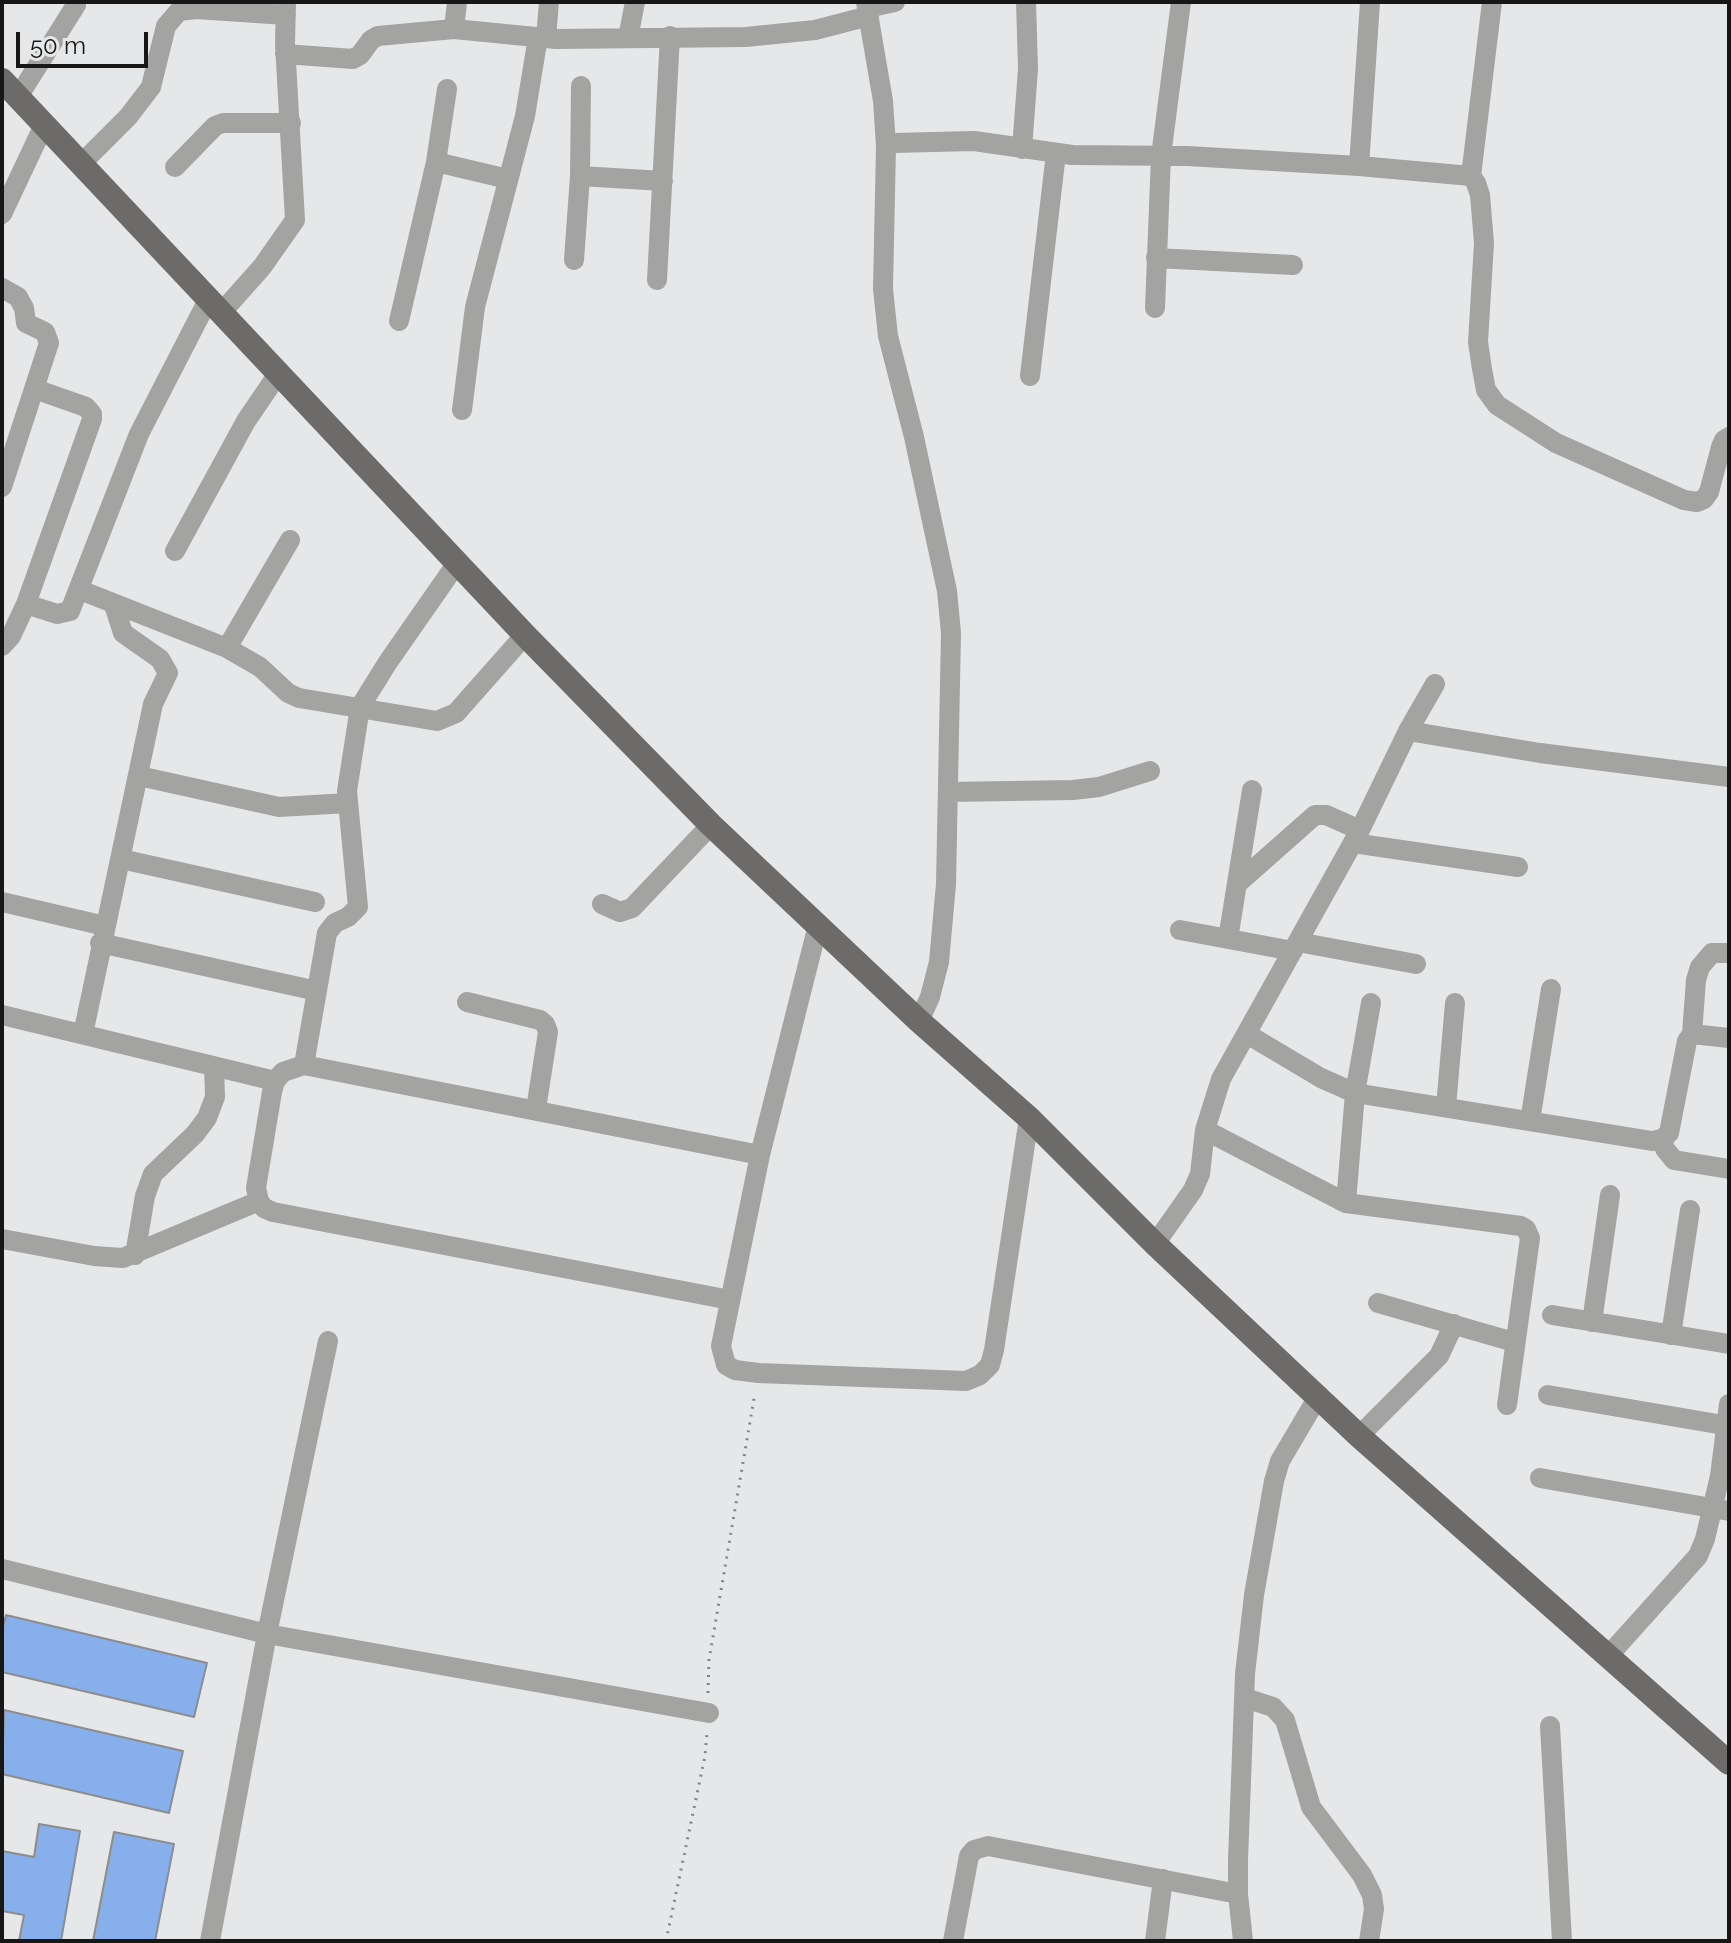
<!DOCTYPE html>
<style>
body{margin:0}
#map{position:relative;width:1731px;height:1943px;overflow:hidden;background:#e6e7e8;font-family:Raleway,sans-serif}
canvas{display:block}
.frame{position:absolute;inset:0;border:4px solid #171717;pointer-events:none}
.scale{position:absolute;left:16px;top:32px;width:132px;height:36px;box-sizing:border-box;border:4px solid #171717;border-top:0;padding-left:10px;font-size:24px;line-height:28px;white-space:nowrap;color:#171717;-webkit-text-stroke:6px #e6e7e8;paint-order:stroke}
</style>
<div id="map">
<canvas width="1731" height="1943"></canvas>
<div class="frame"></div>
<div class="scale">50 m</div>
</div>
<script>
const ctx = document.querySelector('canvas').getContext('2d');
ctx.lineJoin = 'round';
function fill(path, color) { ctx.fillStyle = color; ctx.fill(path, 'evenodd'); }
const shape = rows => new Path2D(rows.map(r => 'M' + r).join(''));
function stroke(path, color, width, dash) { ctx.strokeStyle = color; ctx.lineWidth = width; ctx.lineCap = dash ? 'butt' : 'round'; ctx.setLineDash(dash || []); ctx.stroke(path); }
const building = shape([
 [6,1615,207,1663,194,1717,2,1672,2,1630,6,1615],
 [4,1710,183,1751,169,1813,2,1774,4,1710],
 [39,1824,80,1831,61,1941,19,1941,24,1915,2,1911,2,1851,34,1857,39,1824],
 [114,1832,174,1844,155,1941,93,1941,114,1832]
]);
const path = shape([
 [708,1693,709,1660,755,1393],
 [666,1941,705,1756,707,1733]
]);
const minor = shape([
 [866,2,883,101,886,146],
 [867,8,895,2],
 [454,29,457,2],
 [546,38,549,2],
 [628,38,635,2],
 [285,54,353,59,360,55,371,40,378,36,454,29,556,39,746,37,815,30,869,16],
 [18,97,76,5],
 [1022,149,1028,69,1026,2],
 [436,162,508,179],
 [81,164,128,117,151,87,166,26,179,11,196,9,286,15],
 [1359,166,1370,2],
 [175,167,215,126,223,123,291,123],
 [580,176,663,181],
 [1471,176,1492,2],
 [2,214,44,125],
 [1156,258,1293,265],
 [574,260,580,176,581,86],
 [657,280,670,36],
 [2,288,18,297,24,308,26,323,45,332,49,343,2,487],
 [1155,308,1161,156,1181,2],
 [221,313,262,267,295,220,285,44,286,2],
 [399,321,436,162,447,89],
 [1030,376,1056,153],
 [462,410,475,307,525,116,538,37],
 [175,551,246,421,278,374],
 [80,590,227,648,260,667,288,693,299,698,437,721,456,713,525,635],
 [26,604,92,419,92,414,86,407,35,389],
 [2,646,11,636,26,604,57,614,70,611,139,434,208,300],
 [227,648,290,540],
 [1408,731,1540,753,1729,777],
 [139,776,279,807,348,803],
 [948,792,1073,790,1099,787,1150,771],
 [1353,843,1518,867],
 [121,859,315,902],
 [1237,884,1315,815,1326,815,1360,830],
 [2,902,105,926],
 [602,904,620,912,632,908,711,825],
 [818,925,760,1155,721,1346,726,1365,735,1370,758,1373,966,1381,980,1375,990,1365,994,1350,1029,1118],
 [1180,930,1293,951],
 [1228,939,1252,790],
 [1298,942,1416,964],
 [100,943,317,991],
 [467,1002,540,1020,545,1024,548,1032,536,1109],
 [2,1015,275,1081],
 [919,1021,930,997,939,962,946,884,951,633,947,591,914,437,888,336,883,289,886,146,893,143,974,141,1072,155,1187,156,1359,166,1471,176,1476,183,1480,195,1484,243,1478,342,1482,369,1486,390,1497,405,1556,443,1684,500,1697,502,1704,499,1709,492,1721,447,1724,440,1729,437],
 [83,1034,153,704,168,673,160,659,123,633,114,605],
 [1247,1034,1321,1078,1355,1093,1652,1141,1662,1139,1669,1133,1687,1041,1692,1034,1729,1038],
 [1692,1034,1696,980,1700,967,1712,953,1729,953],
 [304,1065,327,933,335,923,348,917,358,907,347,791,360,707,388,662,457,563],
 [1446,1107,1455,1003],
 [1530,1121,1551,989],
 [1205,1130,1346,1203,1521,1226,1526,1229,1530,1238,1507,1405],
 [1662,1139,1665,1149,1674,1160,1729,1169],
 [1346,1203,1355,1093,1371,1003],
 [2,1239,94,1256,123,1258,259,1201],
 [1155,1244,1193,1190,1200,1174,1205,1130,1221,1079,1360,830,1408,731,1435,684],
 [135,1255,145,1196,153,1174,195,1134,207,1118,215,1097,214,1066],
 [730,1300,273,1212,264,1208,259,1201,256,1188,272,1092,275,1081,283,1072,304,1065,760,1155],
 [1378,1303,1514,1342],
 [1552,1315,1729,1344],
 [1592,1322,1610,1195],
 [1671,1335,1690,1210],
 [1548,1395,1729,1426],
 [1359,1436,1439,1356,1454,1324],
 [1540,1478,1729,1511],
 [2,1569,267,1634,709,1713],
 [1609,1655,1698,1556,1705,1539,1720,1476,1729,1404],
 [1245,1698,1273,1707,1285,1720,1311,1807,1362,1875,1372,1895,1374,1909,1369,1941],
 [1550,1726,1562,1941],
 [210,1941,267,1634,328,1341],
 [953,1941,969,1856,974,1850,988,1846,1238,1894],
 [1155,1941,1163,1879],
 [1243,1941,1238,1894,1238,1860,1245,1674,1254,1595,1274,1481,1280,1461,1319,1395]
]);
const major = shape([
 [2,80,525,635,711,825,919,1021,1029,1118,1155,1244,1359,1436,1729,1763]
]);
fill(building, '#86afec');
stroke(building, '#8d8d8e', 2);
stroke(path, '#848585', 3, [2, 6]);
stroke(minor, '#a3a3a2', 20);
stroke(major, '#6c6b6a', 24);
</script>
